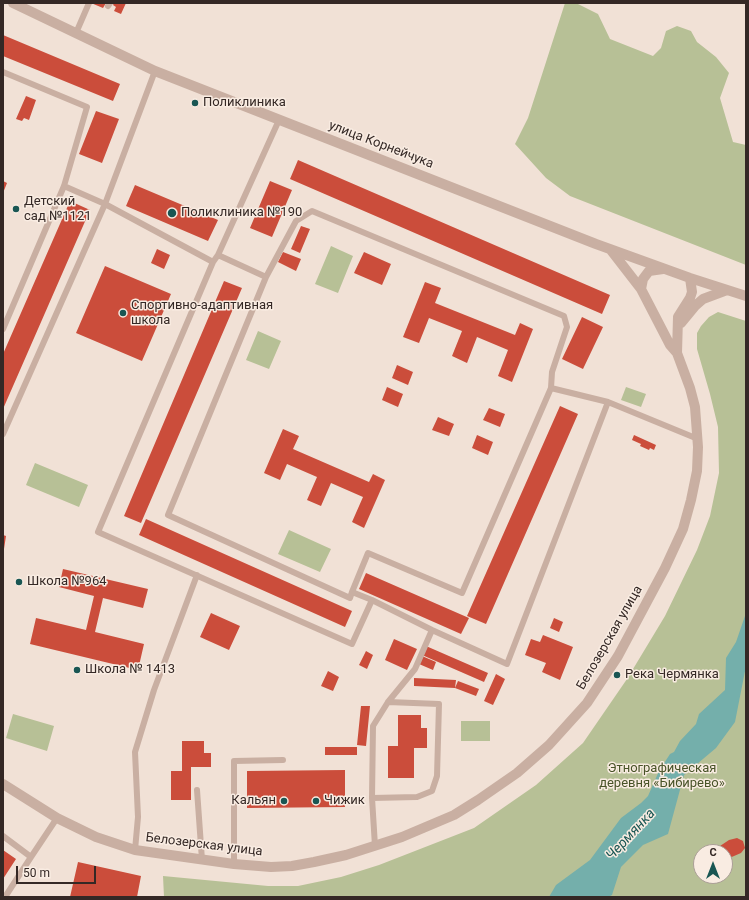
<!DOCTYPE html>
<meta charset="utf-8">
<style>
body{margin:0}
#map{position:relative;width:749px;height:900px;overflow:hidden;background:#f1e1d6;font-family:Roboto,sans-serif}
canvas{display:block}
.frame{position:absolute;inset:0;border:4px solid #342825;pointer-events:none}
.north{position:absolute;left:693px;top:844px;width:40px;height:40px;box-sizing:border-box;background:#f9ece2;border:1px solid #aa9e96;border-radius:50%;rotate:0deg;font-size:11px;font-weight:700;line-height:16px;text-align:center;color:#342825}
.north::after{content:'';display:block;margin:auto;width:14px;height:18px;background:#195653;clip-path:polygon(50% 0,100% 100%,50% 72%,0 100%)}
.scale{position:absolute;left:16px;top:866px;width:80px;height:18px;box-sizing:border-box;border:2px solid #342825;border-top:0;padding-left:5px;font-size:12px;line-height:14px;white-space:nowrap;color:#342825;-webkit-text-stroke:3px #f9ece2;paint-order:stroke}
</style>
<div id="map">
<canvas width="749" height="900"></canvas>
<div class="frame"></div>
<div class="north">С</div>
<div class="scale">50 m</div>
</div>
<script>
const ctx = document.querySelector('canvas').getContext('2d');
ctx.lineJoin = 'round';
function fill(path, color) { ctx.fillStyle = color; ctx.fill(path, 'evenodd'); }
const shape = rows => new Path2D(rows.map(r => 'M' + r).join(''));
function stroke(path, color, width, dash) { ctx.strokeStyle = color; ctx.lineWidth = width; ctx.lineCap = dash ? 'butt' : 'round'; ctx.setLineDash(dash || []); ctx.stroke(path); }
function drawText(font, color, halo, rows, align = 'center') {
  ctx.font = font + ' Roboto,sans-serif'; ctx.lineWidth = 3; ctx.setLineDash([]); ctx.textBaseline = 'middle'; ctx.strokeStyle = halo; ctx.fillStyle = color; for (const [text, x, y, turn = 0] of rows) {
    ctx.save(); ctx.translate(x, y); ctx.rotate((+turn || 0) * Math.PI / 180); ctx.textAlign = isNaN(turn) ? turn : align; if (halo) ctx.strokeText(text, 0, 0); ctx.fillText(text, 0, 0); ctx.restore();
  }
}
const green = shape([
 [565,3,576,3,598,14,610,39,653,56,661,48,666,31,677,26,691,31,697,42,716,57,729,73,720,98,733,142,746,145,746,265,570,196,546,178,515,144,528,118],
 [331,246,353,256,338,293,315,284],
 [718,312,746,321,746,897,164,897,163,876,268,886,298,886,341,877,379,865,474,828,536,785,583,743,627,679,665,616,697,550,710,516,719,473,718,427,710,394,697,349,697,333,701,326,709,317],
 [701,852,725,852,725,876,701,876],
 [258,331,281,341,269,369,246,360],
 [626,387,646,394,641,407,621,400],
 [35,463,88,485,79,507,26,485],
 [289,530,331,549,320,572,278,554],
 [13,714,54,726,47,751,6,738],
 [461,721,490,721,490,741,461,741]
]);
const water = shape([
 [746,613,746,666,735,722,716,748,684,775,668,834,643,845,621,867,612,895,608,897,549,897,556,885,590,860,621,818,641,803,648,796,659,771,670,754,674,752,680,741,696,724,699,714,725,690,726,658,736,642]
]);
const building = shape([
 [91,3,106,3,103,8],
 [114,3,126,3,121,14,114,11,116,7,113,5],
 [3,35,120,84,113,101,3,56],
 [26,96,36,100,29,120,24,118,22,121,16,119],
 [96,111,119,119,102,163,79,154],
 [298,160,610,295,602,314,290,179],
 [3,181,7,183,3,193],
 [270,181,292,190,272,237,250,228],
 [135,185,218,220,208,241,126,206],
 [70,201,90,210,3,409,3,354],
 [301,226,310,229,300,253,291,249],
 [157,249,170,255,164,269,151,263],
 [283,252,301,259,296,271,278,262],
 [364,252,391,264,382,285,354,273],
 [105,266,171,294,142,361,76,333],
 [224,281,242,288,141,523,124,516],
 [425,282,441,288,435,303,515,335,520,323,533,329,512,382,498,376,508,350,477,337,467,363,452,356,462,331,429,318,419,343,403,337],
 [582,317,603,327,583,369,562,359],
 [397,365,413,372,408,385,392,378],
 [387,387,403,394,398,407,382,400],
 [560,406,578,414,486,624,467,616],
 [489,408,505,414,500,427,483,420],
 [438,417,454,424,449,436,432,430],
 [283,429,299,436,293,449,369,482,373,474,385,480,364,528,352,522,363,497,331,483,321,506,307,500,317,477,287,464,280,480,264,473],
 [477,435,493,442,488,455,472,448],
 [634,435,656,445,654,450,650,448,649,450,640,446,641,444,632,440],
 [146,519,352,611,345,627,139,535],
 [3,535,6,536,4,549,3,549],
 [63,569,148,589,143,608,103,598,95,632,144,644,138,670,30,644,36,618,86,630,94,596,59,587],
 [366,573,469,618,461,634,359,589],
 [211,613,240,626,229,650,200,637],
 [554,618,563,622,559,632,550,628],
 [543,635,573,647,560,680,542,672,546,663,525,655,531,639,540,642],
 [394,639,417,649,407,670,385,660],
 [426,646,488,673,484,682,422,655],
 [366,651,373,655,367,669,359,665],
 [422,656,436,662,433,670,419,664],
 [328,671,339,677,333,691,321,686],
 [496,674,505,679,493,705,484,701],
 [414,678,456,680,455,688,458,681,479,689,476,696,455,688,414,686],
 [361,706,370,706,366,746,357,745],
 [398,715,421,715,421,728,427,728,427,748,414,748,414,778,388,778,388,746,398,746],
 [182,741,204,741,204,753,211,753,211,767,191,767,191,800,171,800,171,771,182,771],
 [325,747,357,747,357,755,325,755],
 [345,770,345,807,247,808,247,771],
 [737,838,743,841,745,848,741,853,727,859,725,859,725,852,719,851,720,846,729,840],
 [3,850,16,859,3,879],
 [78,862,141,876,137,897,70,897]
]);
const service = shape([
 [108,6,110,3],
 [76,33,89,3],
 [155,71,105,204,213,262],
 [3,72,87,107,64,186,3,329],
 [279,120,218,255,213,262,98,532,352,644,372,600],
 [218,255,266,277,168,515,350,598,352,592,372,600,432,630,507,664,608,402,698,439],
 [266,277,296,221,312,211,564,316,567,327,552,372,551,388],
 [3,434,105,204,64,186],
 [352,592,368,553,462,593,551,388,608,402],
 [197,790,202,860],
 [372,798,417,797,432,791,437,776,439,704,388,702],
 [3,836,31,857,5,897],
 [375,846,372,798,373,726,388,702,415,669,432,630],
 [135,850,138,817,135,752,154,690,197,575],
 [31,857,57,818],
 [234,864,234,761,283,760]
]);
const tertiary = shape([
 [13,3,155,71,596,244,690,278,746,296],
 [610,249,641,289,670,345,677,353],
 [641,289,643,279,649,271,663,269],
 [681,323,695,306,703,299,727,290],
 [3,784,57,818,96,837,135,850,234,864,271,867,292,866,314,862,346,855,402,837,454,815,478,800,517,773,549,745,587,703,618,656,665,568,683,529,691,500,697,471,698,447,695,407,690,388,677,353,678,317,690,298,692,292,690,278]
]);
const markers = [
 [195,103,4,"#195653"],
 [16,209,4,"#195653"],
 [172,213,5,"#195653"],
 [123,313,4,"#195653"],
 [19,582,4,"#195653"],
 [77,670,4,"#195653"],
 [617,675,4,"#195653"],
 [284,801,4,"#195653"],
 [316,801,4,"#195653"]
];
const poiNames = [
 ["Поликлиника",203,103],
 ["Детский",24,202],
 ["сад №1121",24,217],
 ["Поликлиника №190",181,213],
 ["Спортивно-адаптивная",131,306],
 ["школа",131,321],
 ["Школа №964",27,582],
 ["Школа № 1413",85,670],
 ["Река Чермянка",625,675],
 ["Кальян",276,801,"right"],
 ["Чижик",324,801]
];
const streetNames = [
 ["улица Корнейчука",381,145,21],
 ["Белозерская улица",610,638,-60],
 ["Белозерская улица",204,845,7]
];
const parkNames = [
 ["Этнографическая",662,769],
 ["деревня «Бибирево»",662,784]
];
const waterNames = [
 ["Чермянка",631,835,-47]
];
fill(green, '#b7c096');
fill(water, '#74afab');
fill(building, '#cb4d3b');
stroke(service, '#c9afa2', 6);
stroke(tertiary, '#c9afa2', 10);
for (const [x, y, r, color] of markers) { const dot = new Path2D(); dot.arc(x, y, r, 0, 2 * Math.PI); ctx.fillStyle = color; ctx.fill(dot); stroke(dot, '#f9ece2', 1.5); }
drawText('13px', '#342825', '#f9ece2', poiNames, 'left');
drawText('13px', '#342825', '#f9ece2', streetNames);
drawText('13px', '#485328', '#f9ece2', parkNames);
drawText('italic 14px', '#195653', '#f9ece2', waterNames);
</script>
